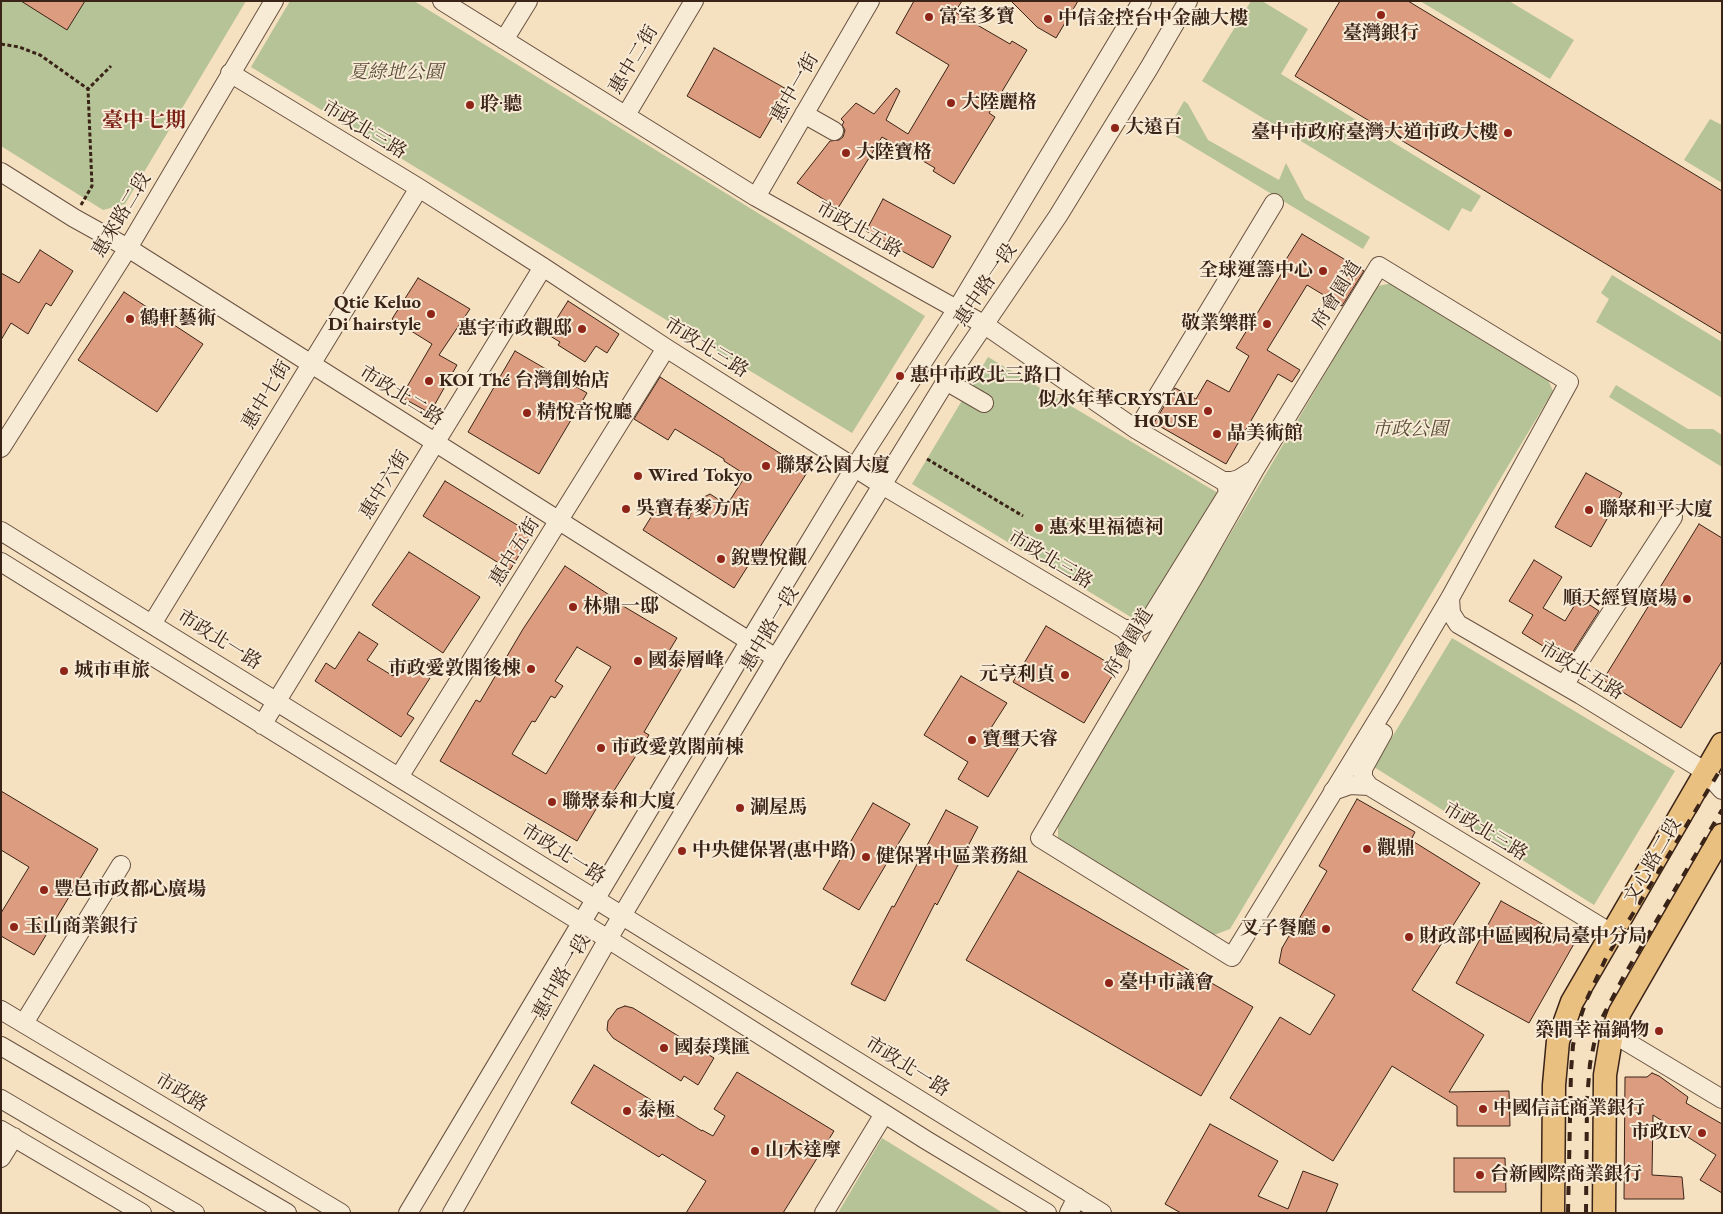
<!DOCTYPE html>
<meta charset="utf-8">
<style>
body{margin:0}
#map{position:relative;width:1723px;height:1214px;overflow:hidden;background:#f5e0c0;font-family:"EB Garamond",serif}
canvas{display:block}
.frame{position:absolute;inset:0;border:2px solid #3a2317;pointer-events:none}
</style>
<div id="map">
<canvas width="1723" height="1214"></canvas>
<div class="frame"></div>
</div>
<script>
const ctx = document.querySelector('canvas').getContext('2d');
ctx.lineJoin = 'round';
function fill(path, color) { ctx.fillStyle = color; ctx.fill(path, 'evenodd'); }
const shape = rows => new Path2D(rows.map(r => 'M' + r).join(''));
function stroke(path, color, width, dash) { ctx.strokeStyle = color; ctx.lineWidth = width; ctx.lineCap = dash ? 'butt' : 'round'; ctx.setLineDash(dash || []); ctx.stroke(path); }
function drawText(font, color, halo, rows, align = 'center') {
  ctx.font = font + ' "EB Garamond","Noto Serif TC",serif'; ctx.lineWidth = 4; ctx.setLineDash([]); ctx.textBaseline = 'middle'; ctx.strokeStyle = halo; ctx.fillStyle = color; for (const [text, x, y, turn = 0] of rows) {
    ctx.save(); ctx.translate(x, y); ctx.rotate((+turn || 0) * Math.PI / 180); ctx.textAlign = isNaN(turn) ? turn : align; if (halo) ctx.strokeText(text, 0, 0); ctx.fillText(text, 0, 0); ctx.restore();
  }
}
const green = shape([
 [1,1,246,1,125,204,103,210,1,146],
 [290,1,414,1,925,316,852,433,251,67],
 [1251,1,1262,1,1308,29,1281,74,1481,196,1471,212,1462,208,1449,231,1202,81],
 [1420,1,1509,1,1574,40,1550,79],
 [1184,101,1188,104,1208,140,1279,180,1286,163,1305,199,1370,237,1363,249,1167,131],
 [1710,119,1722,125,1722,183,1684,160],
 [1612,275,1722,342,1722,398,1596,322,1609,299,1601,293],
 [1393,283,1544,371,1553,391,1230,929,1214,935,1058,841,1058,825,1377,286],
 [988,357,1218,493,1139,622,912,484],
 [1616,385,1688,429,1713,429,1722,435,1722,467,1609,397],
 [1452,638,1675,771,1594,905,1374,767],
 [882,1138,1003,1213,838,1213]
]);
const building = shape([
 [21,1,85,1,67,30,21,1],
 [914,1,962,1,955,12,1010,44,1012,41,1027,50,989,113,995,117,954,184,933,171,935,168,882,137,838,208,797,183,830,141,839,140,843,137,845,130,842,125,844,122,841,119,856,103,874,114,896,88,900,91,886,120,908,134,949,65,896,33,914,1],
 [1011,1,1078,1,1056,38,1037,27,1011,1],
 [1340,1,1408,1,1722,191,1722,334,1295,76,1340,1],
 [714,48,788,90,760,138,687,96,714,48],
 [883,199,951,236,933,268,866,231,883,199],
 [1302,234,1364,271,1342,306,1307,285,1267,350,1300,370,1292,382,1278,374,1226,464,1154,423,1175,388,1196,399,1207,380,1229,392,1249,356,1236,348,1283,271,1280,269,1302,234],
 [40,250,73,271,51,306,46,303,28,334,11,323,1,340,1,273,19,283,40,250],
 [418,278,470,309,439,355,457,365,430,413,401,397,432,344,392,319,418,278],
 [124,292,203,344,157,412,78,360,124,292],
 [568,301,619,334,607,353,596,346,585,362,558,345,560,342,547,334,568,301],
 [515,351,587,393,539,474,468,432,515,351],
 [660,377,808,471,734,588,643,530,661,501,689,519,694,505,702,498,710,494,727,505,746,475,724,461,724,459,675,429,668,440,634,419,660,377],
 [1586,473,1622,493,1591,547,1555,527,1586,473],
 [445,481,532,534,510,570,423,516,445,481],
 [1699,524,1722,538,1722,661,1681,728,1603,680,1699,524],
 [409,552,480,597,443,653,372,605,409,552],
 [1534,560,1562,577,1543,608,1565,621,1579,598,1599,611,1567,661,1522,633,1533,615,1509,601,1534,560],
 [565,566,614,598,613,600,677,638,666,656,683,666,644,732,649,735,610,797,605,794,577,841,440,761,476,700,480,702,523,629,565,566],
 [577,647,611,667,546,774,512,754,532,721,535,722,551,696,555,698,563,686,555,681,577,647],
 [1046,626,1117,668,1084,723,1013,682,1046,626],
 [359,632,378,644,367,660,393,676,396,671,401,674,408,664,430,678,407,714,414,718,401,737,315,681,326,663,335,669,359,632],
 [961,676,1007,703,991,728,1020,745,988,797,958,779,968,762,924,735,961,676],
 [1,791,98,849,34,955,1,936,1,913,29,867,1,850,1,791],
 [1357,799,1415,832,1411,840,1480,883,1412,990,1484,1035,1449,1092,1509,1091,1510,1126,1457,1126,1457,1106,1392,1066,1333,1161,1230,1098,1280,1017,1310,1035,1335,995,1279,963,1282,948,1327,871,1319,866,1357,799],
 [873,803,910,824,859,910,823,889,873,803],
 [946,810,978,827,937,905,935,903,885,1001,851,984,892,906,894,907,946,810],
 [1018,871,1253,1007,1201,1096,966,960,1018,871],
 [1501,901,1575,942,1529,1023,1456,983,1501,901],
 [625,1006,633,1008,714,1058,698,1085,684,1076,681,1081,613,1038,607,1030,608,1021,617,1009,625,1006],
 [594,1065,702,1131,702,1130,713,1136,725,1116,714,1109,737,1072,834,1131,783,1213,686,1213,706,1181,662,1154,659,1157,571,1103,594,1065],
 [1652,1073,1659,1076,1688,1097,1686,1103,1722,1124,1722,1193,1700,1180,1716,1155,1653,1115,1652,1175,1682,1177,1684,1199,1624,1199,1625,1077,1647,1077,1652,1073],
 [1210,1124,1278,1161,1258,1196,1288,1209,1303,1171,1338,1184,1326,1213,1181,1213,1165,1204,1210,1124],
 [1454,1158,1505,1158,1506,1192,1454,1192,1454,1158]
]);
const path = shape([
 [1,44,19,47,40,55,88,89],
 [81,205,92,186,88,89,111,66],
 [927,459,1023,516]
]);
const minor = shape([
 [442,1,756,197,985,325,1137,430,1223,481,1232,481,1239,479,1255,469],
 [504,40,528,1],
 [230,73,419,188,543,267,666,348,882,485,1124,629,1133,638,1137,648,1139,661,1138,669],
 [804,114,834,131],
 [626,115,694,1],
 [1,172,74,218,128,248,776,658],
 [756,197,870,1],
 [1379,266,1569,382,1450,598,1392,696,1232,957,1040,838,1195,575,1255,469,1379,266],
 [946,381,984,403],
 [1137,430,1274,203],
 [1,448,128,248,274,1],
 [1,531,1102,1213],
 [1,562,608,939,926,1140,1047,1213],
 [1450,598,1451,613,1458,624,1581,695,1706,772,1722,790],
 [152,624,419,188],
 [1124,629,1136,629,1148,622,1228,493,1227,488],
 [1564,685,1673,517],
 [262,725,543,267],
 [399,777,666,348],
 [1369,786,1363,778,1363,769,1383,733],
 [1333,791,1350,785,1369,786,1611,933],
 [1,1010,341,1213],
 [24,1023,121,865],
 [1612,1033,1722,1099],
 [1,1046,287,1213],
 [1,1099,195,1213],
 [1,1130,142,1213],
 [1,1158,14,1137],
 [408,1213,749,642,855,467,957,309,1142,1],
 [452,1213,608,939,776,658,946,381,1058,216,1149,68,1188,1],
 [824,1213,884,1114],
 [1069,1213,1077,1197]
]);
const major = shape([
 [1553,1213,1554,1085,1558,1041,1572,1002,1722,744],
 [1604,1213,1605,1075,1612,1033,1620,1012,1722,835]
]);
const rail = shape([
 [1568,1213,1571,1071,1573,1045,1579,1022,1586,1001,1606,958,1722,767],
 [1586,1213,1587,1099,1590,1064,1594,1044,1601,1020,1625,974,1722,810]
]);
const markers = [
 [1381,15,5,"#8f2418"],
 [929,17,5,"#8f2418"],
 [1048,19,5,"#8f2418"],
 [951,103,5,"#8f2418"],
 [470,105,5,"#8f2418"],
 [1115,128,5,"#8f2418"],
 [1508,133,5,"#8f2418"],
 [846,153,5,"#8f2418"],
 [1323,271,5,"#8f2418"],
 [431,314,5,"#8f2418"],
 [130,319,5,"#8f2418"],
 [1267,324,5,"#8f2418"],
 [582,329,5,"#8f2418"],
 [900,376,5,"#8f2418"],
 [429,381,5,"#8f2418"],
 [1208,411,5,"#8f2418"],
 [527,413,5,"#8f2418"],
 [1217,434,5,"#8f2418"],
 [766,466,5,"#8f2418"],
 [638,476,5,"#8f2418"],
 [626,509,5,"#8f2418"],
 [1589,510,5,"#8f2418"],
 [1039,528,5,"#8f2418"],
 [721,559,5,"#8f2418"],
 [1687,599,5,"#8f2418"],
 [573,607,5,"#8f2418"],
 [638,661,5,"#8f2418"],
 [531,669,5,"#8f2418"],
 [64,671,5,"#8f2418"],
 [1065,675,5,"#8f2418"],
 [972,740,5,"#8f2418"],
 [601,748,5,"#8f2418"],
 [552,802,5,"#8f2418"],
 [740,808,5,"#8f2418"],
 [1367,849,5,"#8f2418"],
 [682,851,5,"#8f2418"],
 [866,857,5,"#8f2418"],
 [44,890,5,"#8f2418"],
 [14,927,5,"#8f2418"],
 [1326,929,5,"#8f2418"],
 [1409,937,5,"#8f2418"],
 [1109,983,5,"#8f2418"],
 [1659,1031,5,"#8f2418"],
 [664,1048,5,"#8f2418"],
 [1483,1109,5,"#8f2418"],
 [627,1111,5,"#8f2418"],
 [1702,1133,5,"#8f2418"],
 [755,1151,5,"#8f2418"],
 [1480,1175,5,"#8f2418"]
];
const poiNames = [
 ["富室多寶",939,17],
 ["中信金控台中金融大樓",1058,19],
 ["臺灣銀行",1381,34,"center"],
 ["大陸麗格",961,103],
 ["聆‧聽",480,105],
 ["大遠百",1125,128],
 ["臺中市政府臺灣大道市政大樓",1498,133,"right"],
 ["大陸寶格",856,153],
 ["全球運籌中心",1313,271,"right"],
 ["Qtie Keluo",421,303,"right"],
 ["Di hairstyle",421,325,"right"],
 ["鶴軒藝術",140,319],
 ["敬業樂群",1257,324,"right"],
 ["惠宇市政觀邸",572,329,"right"],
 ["惠中市政北三路口",910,376],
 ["KOI Thé 台灣創始店",439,381],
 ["似水年華CRYSTAL",1198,400,"right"],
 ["HOUSE",1198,422,"right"],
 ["精悅音悅廳",537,413],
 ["晶美術館",1227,434],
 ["聯聚公園大廈",776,466],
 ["Wired Tokyo",648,476],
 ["吳寶春麥方店",636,509],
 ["聯聚和平大廈",1599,510],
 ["惠來里福德祠",1049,528],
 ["銳豐悅觀",731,559],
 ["順天經貿廣場",1677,599,"right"],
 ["林鼎一邸",583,607],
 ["國泰層峰",648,661],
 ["市政愛敦閣後棟",521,669,"right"],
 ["城市車旅",74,671],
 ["元亨利貞",1055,675,"right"],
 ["寶璽天睿",982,740],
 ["市政愛敦閣前棟",611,748],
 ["聯聚泰和大廈",562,802],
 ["涮屋馬",750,808],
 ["觀鼎",1377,849],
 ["中央健保署(惠中路)",692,851],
 ["健保署中區業務組",876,857],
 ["豐邑市政都心廣場",54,890],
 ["玉山商業銀行",24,927],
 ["叉子餐廳",1316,929,"right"],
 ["財政部中區國稅局臺中分局",1419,937],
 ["臺中市議會",1119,983],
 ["築間幸福鍋物",1649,1031,"right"],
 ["國泰璞匯",674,1048],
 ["中國信託商業銀行",1493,1109],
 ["泰極",637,1111],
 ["市政LV",1692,1133,"right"],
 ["山木達摩",765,1151],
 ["台新國際商業銀行",1490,1175]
];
const streetNames = [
 ["惠中二街",634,60,-59],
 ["惠中一街",795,88,-60],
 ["市政北三路",364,130,31],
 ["惠來路二段",122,215,-59],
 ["市政北五路",859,230,29],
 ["惠中路一段",986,285,-56],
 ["府會園道",1337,295,-58],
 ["市政北三路",706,348,32],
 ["惠中七街",267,395,-59],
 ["市政北二路",401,396,32],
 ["惠中六街",385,485,-58],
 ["惠中五街",515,552,-58],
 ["市政北三路",1050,560,31],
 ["惠中路一段",770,629,-59],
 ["市政北一路",219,640,32],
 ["府會園道",1129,643,-59],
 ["市政北五路",1581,671,31],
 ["市政北三路",1485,832,31],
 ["市政北一路",563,854,32],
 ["文心路二段",1653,861,-60],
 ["惠中路一段",562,977,-60],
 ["市政北一路",907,1067,32],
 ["市政路",181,1093,31]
];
const parkNames = [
 ["夏綠地公園",396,73],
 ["市政公園",1410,430]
];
const quarterNames = [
 ["臺中七期",144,121]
];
fill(green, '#b6c396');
fill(building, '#dc9c7f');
stroke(building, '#3a2317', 1);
stroke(minor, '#695241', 20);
stroke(major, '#3a2317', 25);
stroke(path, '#3a2317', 3, [4, 2.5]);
stroke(minor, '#f8ebd6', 18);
stroke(major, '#eac080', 22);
stroke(rail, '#3a2317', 4, [9, 9]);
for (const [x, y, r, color] of markers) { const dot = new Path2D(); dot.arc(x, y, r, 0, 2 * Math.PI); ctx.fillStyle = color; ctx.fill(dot); stroke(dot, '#f8ebd6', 2); }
drawText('bold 19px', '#3a2317', '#f8ebd6', poiNames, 'left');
drawText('19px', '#3a2317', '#f8ebd6', streetNames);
drawText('italic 19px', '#594b37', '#f8ebd6', parkNames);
drawText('bold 21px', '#7a1f14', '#f8ebd6', quarterNames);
</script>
